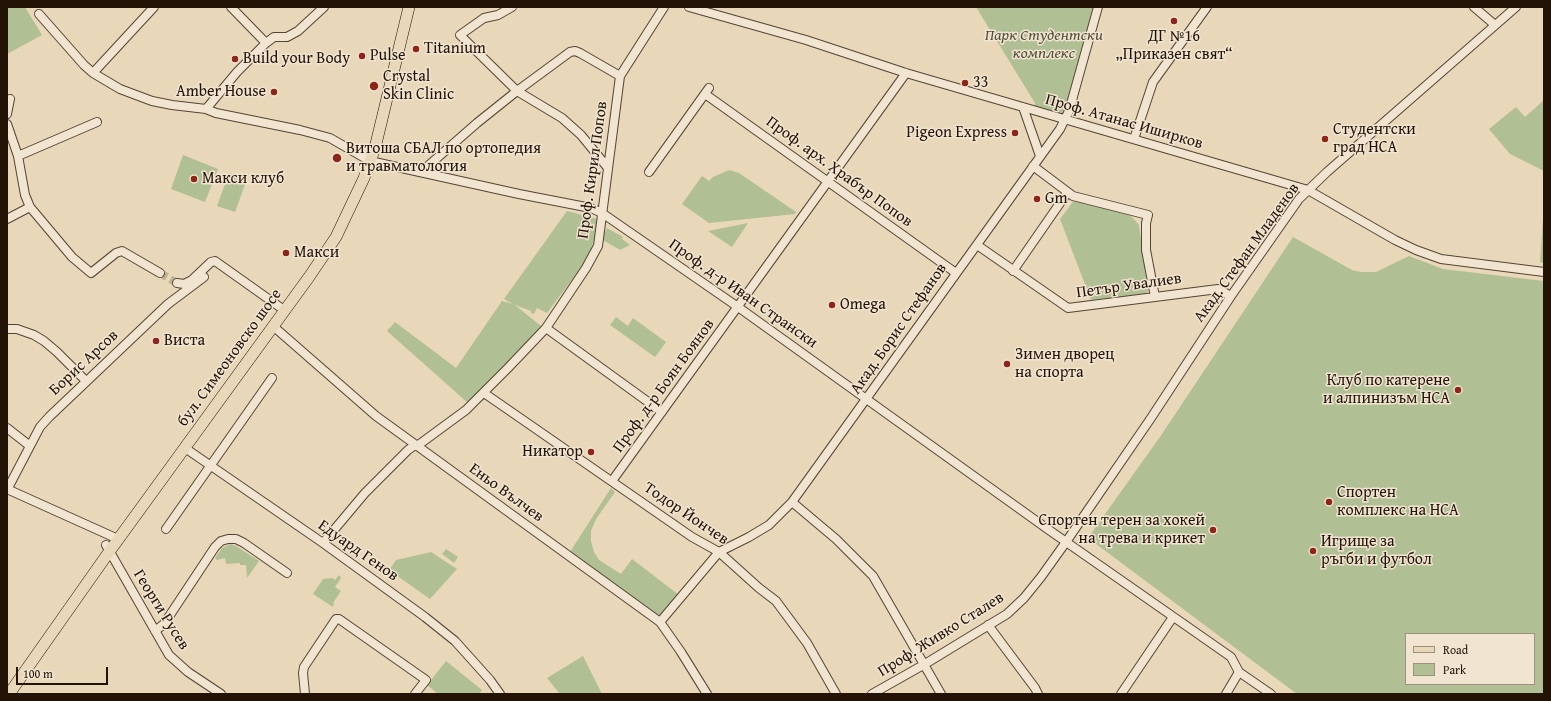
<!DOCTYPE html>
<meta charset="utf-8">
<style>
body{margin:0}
#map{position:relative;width:1551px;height:701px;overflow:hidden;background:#e9d7b9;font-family:"Gentium Book Plus",serif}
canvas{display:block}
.frame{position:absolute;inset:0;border:8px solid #231306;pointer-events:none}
.legend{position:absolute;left:1405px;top:633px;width:130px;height:52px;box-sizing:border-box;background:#f1e5d2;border:1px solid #9f9180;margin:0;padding:5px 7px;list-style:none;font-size:12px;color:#231306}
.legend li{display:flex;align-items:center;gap:8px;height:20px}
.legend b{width:20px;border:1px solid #9f9180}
.scale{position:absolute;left:16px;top:667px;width:92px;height:18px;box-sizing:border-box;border:2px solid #231306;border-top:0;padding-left:5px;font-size:12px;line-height:14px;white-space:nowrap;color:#231306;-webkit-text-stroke:3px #f1e5d2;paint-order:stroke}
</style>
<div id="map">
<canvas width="1551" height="701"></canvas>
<div class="frame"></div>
<ul class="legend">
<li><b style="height:5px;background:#e9d7b9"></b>Road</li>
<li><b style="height:11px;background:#b0bf94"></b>Park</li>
</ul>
<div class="scale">100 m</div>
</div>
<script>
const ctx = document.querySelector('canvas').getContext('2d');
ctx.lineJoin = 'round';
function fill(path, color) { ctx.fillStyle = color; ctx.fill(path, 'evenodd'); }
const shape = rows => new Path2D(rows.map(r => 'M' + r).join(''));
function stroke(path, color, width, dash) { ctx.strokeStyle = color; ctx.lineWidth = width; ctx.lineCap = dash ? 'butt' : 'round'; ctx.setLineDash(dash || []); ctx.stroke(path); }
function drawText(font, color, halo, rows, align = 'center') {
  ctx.font = font + ' "Gentium Book Plus",serif'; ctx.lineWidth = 3; ctx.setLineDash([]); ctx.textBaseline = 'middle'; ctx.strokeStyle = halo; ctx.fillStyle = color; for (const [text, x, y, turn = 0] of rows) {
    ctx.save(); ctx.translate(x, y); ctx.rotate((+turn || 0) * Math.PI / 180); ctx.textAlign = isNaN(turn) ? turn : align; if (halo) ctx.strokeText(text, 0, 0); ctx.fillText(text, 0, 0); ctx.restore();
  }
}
const green = shape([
 [7,7,25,7,42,35,7,54],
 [976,7,1095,7,1064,113,1061,115,1034,110,1035,103],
 [1544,100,1544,171,1510,154,1489,129,1516,107,1525,117],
 [183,155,218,169,205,202,171,189],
 [729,170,739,173,796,212,795,214,709,223,682,204,702,176,709,181,713,177],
 [229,173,247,179,235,212,217,206],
 [1075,199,1131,216,1139,225,1148,290,1146,294,1091,300,1060,219],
 [1544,205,1544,263,1540,262],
 [567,211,597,219,595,235,589,257,547,313,537,308,534,314,531,313,531,311,515,305,541,326,485,400,468,403,387,331,395,322,456,368,502,301,513,304,504,299],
 [748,223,732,247,708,231],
 [607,228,623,237,622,239,630,245,620,250,603,240,604,234],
 [1293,237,1352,270,1361,272,1376,272,1409,256,1443,269,1544,281,1544,694,1297,694,1088,538,1162,434],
 [1406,634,1534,634,1534,684,1406,684],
 [616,317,628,326,633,318,666,342,655,357,610,325],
 [611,488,615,492,596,519,591,531,591,541,594,552,599,560,621,574,632,559,679,595,660,618,570,552],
 [230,544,236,546,259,561,247,578,246,565,240,565,240,563,226,564,225,558,217,560,215,558,222,548],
 [446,549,458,557,454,563,442,554],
 [431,552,457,569,430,599,389,570,396,560],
 [339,575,341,578,335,587,341,591,333,603,334,604,333,607,313,594,323,579,332,578,335,580],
 [583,656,602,694,560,694,547,678],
 [446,661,482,690,479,694,438,694,427,685]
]);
const minorTunnel = shape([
 [160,273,177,283]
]);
const minor = shape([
 [231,7,266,43],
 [512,7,498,15,484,18,460,35,517,91,562,118,581,135,608,168],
 [689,7,806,40,906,73,1308,190,1395,240,1416,250,1441,259,1544,272],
 [1474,7,1495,25],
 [39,14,84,65,93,73,120,89,152,101,172,105,206,109,216,113,300,130,330,138,370,161,519,194,591,208,602,213,738,307,1049,530,1231,657,1239,672,1271,694],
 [93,73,154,7],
 [705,94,956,273],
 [1023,107,1040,156],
 [206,109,237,72,266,43,274,37,287,37,298,31,324,7],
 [7,114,10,99],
 [7,124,18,156,25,195,30,207,72,257,91,273,116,253,122,251,160,273],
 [1134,139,1153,82,1207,7],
 [18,156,97,122],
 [1033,166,1073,196,1148,215,1146,223,1146,250,1155,297],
 [421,172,477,123,517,91,570,52,575,51,580,53,620,76],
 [649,172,709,88],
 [7,219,30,207],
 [977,245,1068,308,1218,289,1231,296],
 [1013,271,1067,193],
 [177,283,184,284,192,280,211,262,215,261,284,310],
 [273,326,376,416,660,622,681,652,707,694],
 [546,328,662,412],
 [7,329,17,329,34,335,44,341,57,352,83,378],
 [484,393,692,537,719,552,759,588,776,601,807,643,836,694],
 [7,428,30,446],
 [417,446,466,410,508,368,546,328,586,268,598,246,620,76,664,7],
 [185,448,323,543,425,617,455,641,490,680,500,694],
 [612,481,906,73],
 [7,489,118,539],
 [7,490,40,427,49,417,168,304,204,277],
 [792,502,836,539,873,576,941,694],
 [166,529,272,378],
 [323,543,365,493,408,450,415,445],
 [106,545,169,655,188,672,221,694],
 [660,622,719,552,749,537,769,525,792,502,1060,129,1069,111,1098,7],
 [988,625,1035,688,1038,694],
 [155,631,164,624,215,547,221,541,228,539,236,539,244,543,287,573],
 [305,694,303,673,304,667,336,619,339,619,426,680,415,694],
 [872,694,925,664,1007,614,1024,598,1041,577,1066,542,1151,418,1231,296,1299,199,1327,172,1516,7],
 [1121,694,1173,617],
 [1226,694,1239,672]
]);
const major = shape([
 [9,694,109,552,309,277,336,237,364,178,375,148,409,7]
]);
const markers = [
 [1174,21,4,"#8f2418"],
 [416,49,4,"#8f2418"],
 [362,56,4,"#8f2418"],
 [235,59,4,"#8f2418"],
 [965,83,4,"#8f2418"],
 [374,86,5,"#8f2418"],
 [274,92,4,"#8f2418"],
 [1015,133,4,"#8f2418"],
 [1325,139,4,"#8f2418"],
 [337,158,5,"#8f2418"],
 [194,179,4,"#8f2418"],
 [1037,199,4,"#8f2418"],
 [286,253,4,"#8f2418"],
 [832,305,4,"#8f2418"],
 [156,341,4,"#8f2418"],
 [1007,364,4,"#8f2418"],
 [1458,390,4,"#8f2418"],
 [591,452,4,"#8f2418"],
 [1329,502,4,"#8f2418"],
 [1213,530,4,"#8f2418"],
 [1313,551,4,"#8f2418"]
];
const parkNames = [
 ["Парк Студентски",1044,36],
 ["комплекс",1044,54]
];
const poiNames = [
 ["ДГ №16",1174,37,"center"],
 ["„Приказен свят“",1174,55,"center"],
 ["Titanium",424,49],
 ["Pulse",370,56],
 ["Build your Body",243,59],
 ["Crystal",383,77],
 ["Skin Clinic",383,95],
 ["33",973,83],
 ["Amber House",266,92,"right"],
 ["Студентски",1333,130],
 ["град НСА",1333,148],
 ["Pigeon Express",1007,133,"right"],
 ["Витоша СБАЛ по ортопедия",346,149],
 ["и травматология",346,167],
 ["Макси клуб",202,179],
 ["Gm",1045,199],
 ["Макси",294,253],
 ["Omega",840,305],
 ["Виста",164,341],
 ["Зимен дворец",1015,355],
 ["на спорта",1015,373],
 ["Клуб по катерене",1450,381,"right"],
 ["и алпинизъм НСА",1450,399,"right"],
 ["Никатор",583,452,"right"],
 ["Спортен",1337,493],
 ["комплекс на НСА",1337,511],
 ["Спортен терен за хокей",1205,521,"right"],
 ["на трева и крикет",1205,539,"right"],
 ["Игрище за",1321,542],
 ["ръгби и футбол",1321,560]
];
const streetNames = [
 ["Проф. Атанас Иширков",1124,122,16],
 ["Проф. Кирил Попов",593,170,-82],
 ["Проф. арх. Храбър Попов",839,172,36],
 ["Акад. Стефан Младенов",1247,253,-54],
 ["Петър Увалиев",1129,286,-8],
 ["Проф. д-р Иван Странски",743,294,35],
 ["Акад. Борис Стефанов",899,329,-55],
 ["бул. Симеоновско шосе",230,358,-54],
 ["Борис Арсов",84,363,-43],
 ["Проф. д-р Боян Боянов",664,386,-54],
 ["Еньо Вълчев",506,493,36],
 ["Тодор Йончев",686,514,34],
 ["Едуард Генов",358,551,35],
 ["Георги Русев",161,610,58],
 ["Проф. Живко Сталев",941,635,-32]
];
fill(green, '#b0bf94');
stroke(minorTunnel, '#c1b095', 8, [8, 4]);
stroke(minor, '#544433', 10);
stroke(major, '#231306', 12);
stroke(minor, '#f1e5d2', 8);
stroke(major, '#e9d7b9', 11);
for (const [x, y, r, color] of markers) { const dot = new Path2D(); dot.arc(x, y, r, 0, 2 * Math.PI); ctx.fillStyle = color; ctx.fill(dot); stroke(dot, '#f1e5d2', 1.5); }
drawText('italic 16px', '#544f38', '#f1e5d2', parkNames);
drawText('16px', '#231306', '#f1e5d2', poiNames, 'left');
drawText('16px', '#231306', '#f1e5d2', streetNames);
</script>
